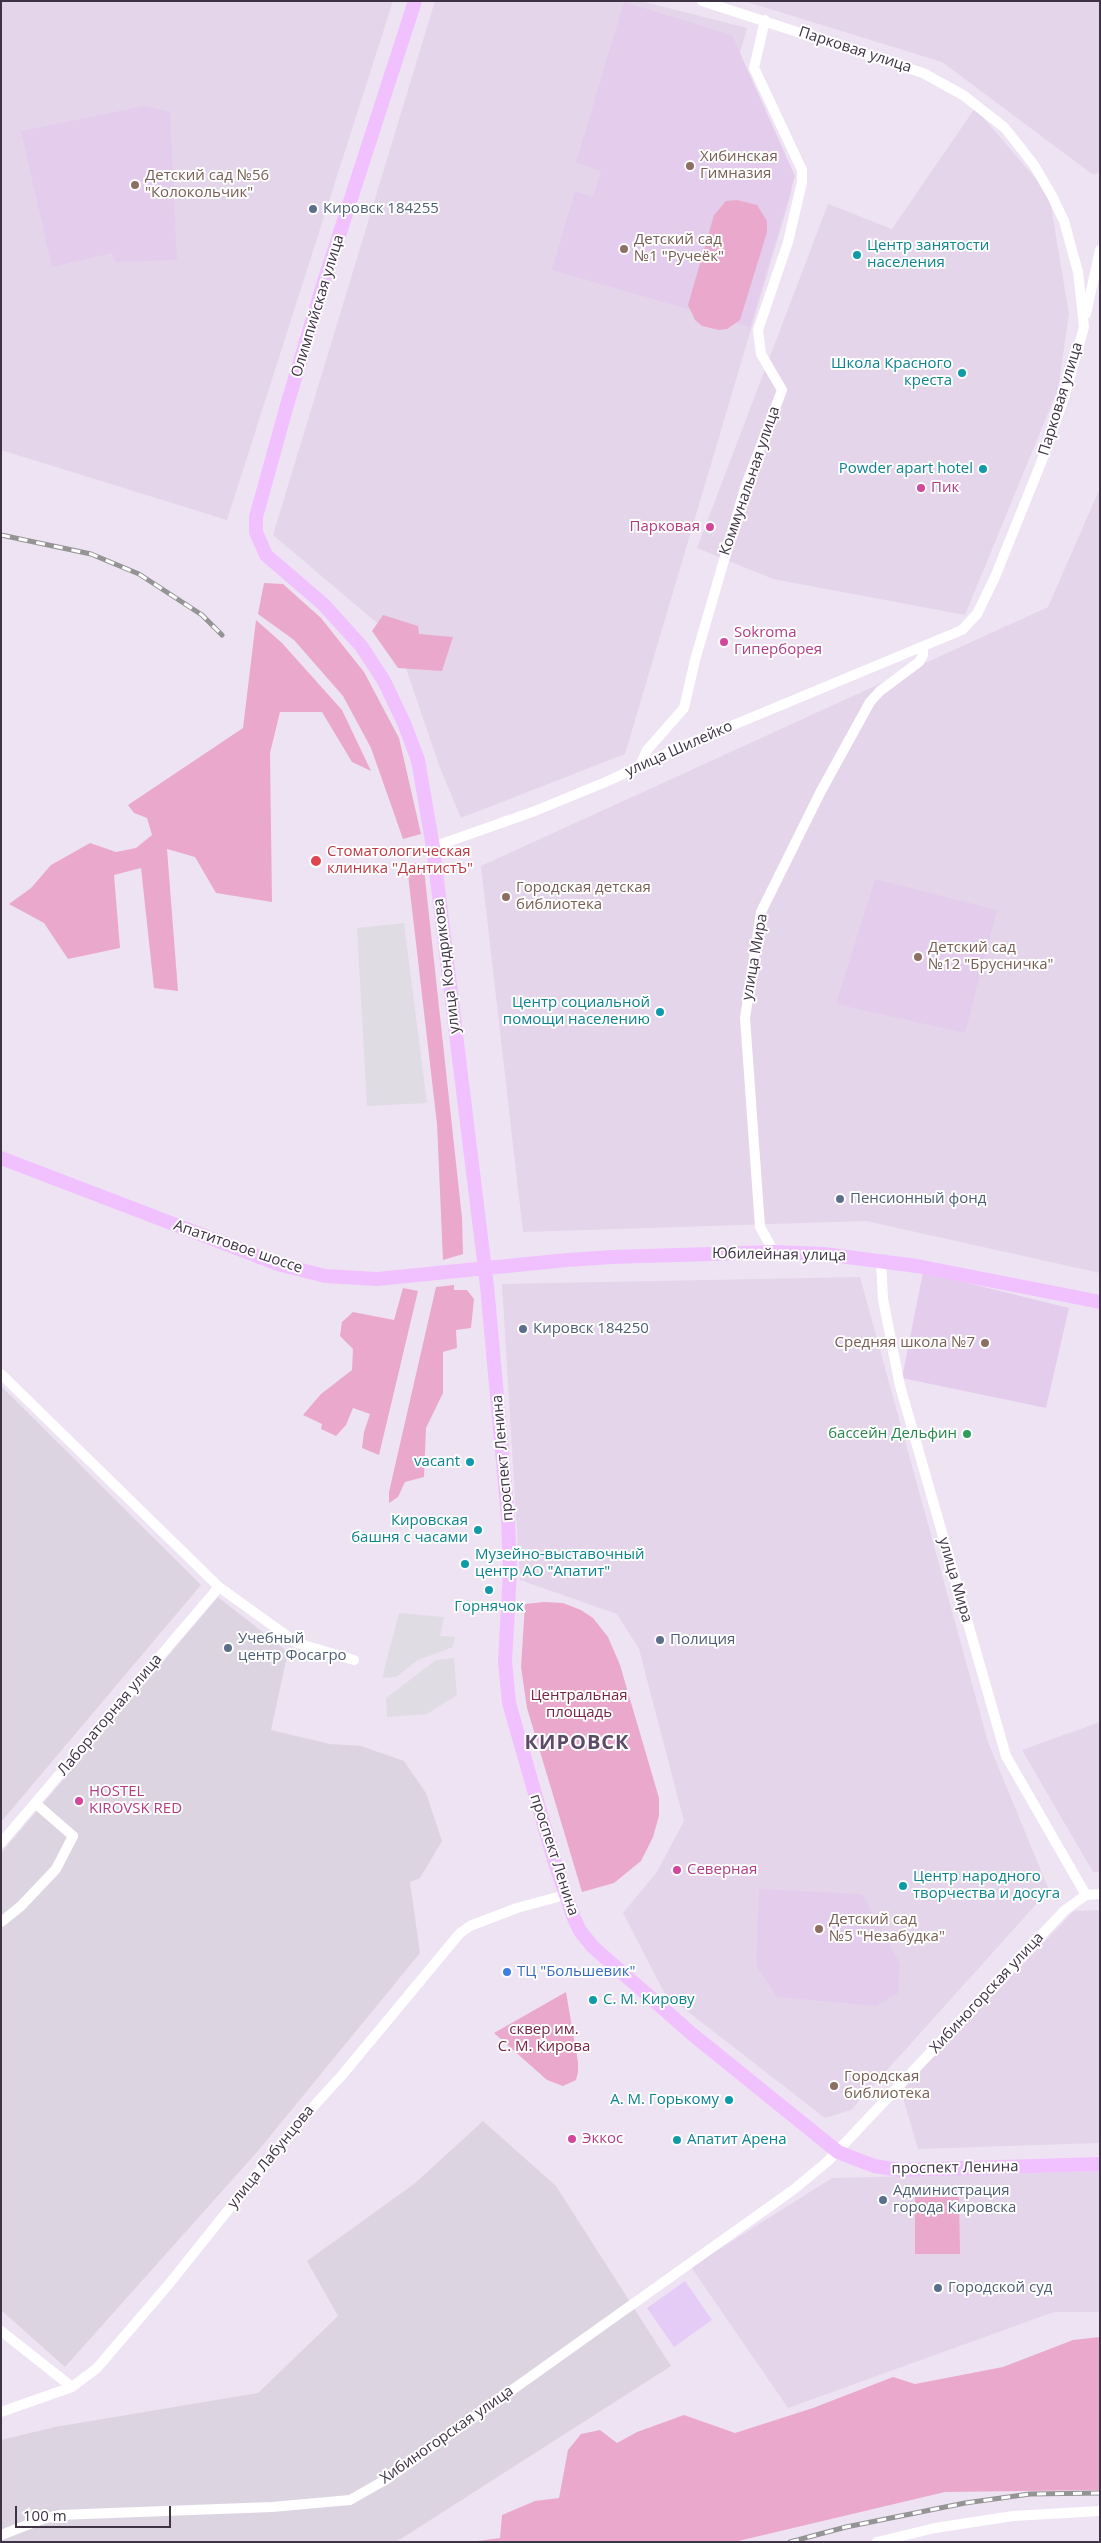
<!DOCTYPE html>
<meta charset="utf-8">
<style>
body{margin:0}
#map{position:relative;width:1101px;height:2543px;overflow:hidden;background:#eee3f3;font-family:"Open Sans",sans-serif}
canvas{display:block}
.frame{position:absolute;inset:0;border:2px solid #3e3345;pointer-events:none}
.scale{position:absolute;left:15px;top:2506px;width:156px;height:22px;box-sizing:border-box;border:2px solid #3e3345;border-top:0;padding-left:6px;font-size:15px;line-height:18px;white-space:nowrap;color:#3e3345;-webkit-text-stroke:4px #fff;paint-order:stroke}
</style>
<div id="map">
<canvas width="1101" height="2543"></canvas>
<div class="frame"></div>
<div class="scale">100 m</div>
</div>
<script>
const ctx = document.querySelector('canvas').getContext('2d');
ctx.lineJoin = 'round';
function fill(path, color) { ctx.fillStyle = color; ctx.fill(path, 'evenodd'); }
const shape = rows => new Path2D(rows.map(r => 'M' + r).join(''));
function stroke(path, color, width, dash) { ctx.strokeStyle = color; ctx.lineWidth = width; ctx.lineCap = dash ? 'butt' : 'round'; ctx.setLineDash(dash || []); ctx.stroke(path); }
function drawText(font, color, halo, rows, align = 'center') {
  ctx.font = font + ' "Open Sans",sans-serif'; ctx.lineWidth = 4; ctx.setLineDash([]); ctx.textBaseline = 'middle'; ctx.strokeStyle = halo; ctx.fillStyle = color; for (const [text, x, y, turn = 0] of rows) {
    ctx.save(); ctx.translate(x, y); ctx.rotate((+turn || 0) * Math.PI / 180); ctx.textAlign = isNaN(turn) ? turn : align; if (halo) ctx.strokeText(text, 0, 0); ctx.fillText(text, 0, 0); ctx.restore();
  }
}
const residential = shape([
 [1,1,393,1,227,520,1,450],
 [435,1,641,1,747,28,736,67,792,191,625,754,461,818,440,768,396,639,273,535],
 [744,1,1100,1,1100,173,1092,174,942,62],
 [975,108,1049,194,1069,314,1058,389,965,615,773,579,697,548,828,204,892,229],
 [1100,488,1100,1273,866,1221,523,1232,481,866,1048,607],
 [860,1277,988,1742,1049,1890,851,2110,825,2118,665,1994,623,1913,657,1872,684,1821,639,1649,617,1614,520,1580,502,1284],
 [1100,1722,1100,1872,1093,1872,1022,1750],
 [1100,1910,1100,2143,918,2149,901,2091,1074,1911],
 [1100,2171,1100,2312,1054,2312,788,2408,691,2267,832,2178]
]);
const commercial = shape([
 [685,2281,712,2320,674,2347,647,2308]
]);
const industrial = shape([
 [1,1386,201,1585,1,1822],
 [218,1597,288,1652,271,1730,330,1744,361,1746,404,1761,426,1793,442,1841,420,1878,410,1882,420,1953,257,2152,65,2367,1,2310,1,1853],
 [483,2121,556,2186,671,2366,396,2542,1,2542,1,2440,55,2427,258,2393,338,2316,307,2261,414,2184]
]);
const education = shape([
 [624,2,732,35,795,176,750,327,552,270,575,191,593,197,601,171,576,163],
 [144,106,170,112,177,260,115,262,112,253,52,267,21,131],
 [875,879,997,910,965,1033,836,1004],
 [923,1272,1069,1308,1046,1408,902,1378],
 [759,1889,862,1894,900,1964,898,1993,876,2006,777,1997,756,1965]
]);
const green = shape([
 [737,200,757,205,767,221,767,232,740,320,727,329,719,330,702,326,695,320,688,305,714,215,726,201],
 [264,583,283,584,321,618,364,672,399,738,421,834,403,839,371,748,343,696,294,640,258,614],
 [383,615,418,626,419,634,453,637,442,671,398,668,372,631],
 [256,620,282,643,342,710,371,771,352,762,322,712,280,712,270,753,272,902,216,893,195,857,167,849,178,991,154,988,141,868,114,875,120,948,68,959,44,923,9,904,31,888,51,865,90,843,116,852,136,848,152,835,147,818,134,813,128,805,243,728],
 [415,863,424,869,462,1218,463,1254,443,1260,437,1124,407,866],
 [454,1285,454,1290,467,1290,474,1299,471,1328,456,1330,457,1348,443,1352,443,1393,426,1428,424,1477,405,1482,398,1497,389,1503,389,1492,436,1287],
 [403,1288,418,1291,379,1455,362,1448,364,1432,370,1414,353,1408,346,1425,336,1436,321,1429,322,1424,303,1415,321,1394,352,1370,353,1349,340,1336,342,1322,353,1312,394,1320],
 [544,1602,563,1603,581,1610,593,1618,608,1637,620,1665,659,1798,659,1816,653,1837,641,1861,614,1883,582,1892,527,1708,521,1667,525,1604],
 [566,1992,578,2062,578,2072,576,2080,563,2086,547,2080,494,2033],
 [915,2197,959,2197,960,2254,915,2254],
 [1100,2337,1100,2490,945,2492,734,2542,470,2542,500,2538,502,2515,535,2501,559,2498,568,2450,581,2434,600,2430,617,2443,637,2432,684,2415,735,2433,813,2408,893,2377,915,2384,1003,2367,1073,2340]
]);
const parking = shape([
 [404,923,427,1103,367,1106,357,928],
 [399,1613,444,1617,440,1636,455,1637,453,1647,418,1660,396,1677,382,1678],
 [454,1658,457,1695,427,1714,387,1717,386,1698,436,1660]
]);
const street = shape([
 [1086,314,1100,250],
 [640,766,647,750,684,708,695,660,745,488,782,390,761,354,758,330,788,242,802,182,802,170,754,68,765,20],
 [433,847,535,811,608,781,683,746,962,630,977,614,995,577,1041,463,1065,395,1084,327,1078,272,1064,221,1052,196,1034,165,1005,128,963,95,923,73,702,1],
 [774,1252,760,1227,745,1018,761,912,821,791,870,702,880,691,919,662,923,655,923,648],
 [881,1261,883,1299,900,1386,1006,1756,1086,1895],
 [1,1374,219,1587,297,1643,354,1660],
 [1,1843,219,1587],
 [1,1922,21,1906,56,1869,73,1836,35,1803],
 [1,2331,72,2387],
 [1,2412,72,2387,97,2368,169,2284,293,2129,343,2074,460,1933,470,1926,517,1908,565,1895],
 [1,2535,40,2520,59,2515,272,2507,350,2500,387,2479,793,2190,828,2161,1065,1910,1086,1895,1100,1894],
 [877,2542,935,2528,1013,2516,1100,2511]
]);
const secondary = shape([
 [415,1,322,288,287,405,256,517,256,532,266,555,323,604,362,647,384,681,404,723,418,760,433,847,487,1286,508,1518,510,1571,505,1661,509,1703,554,1860,573,1916,580,1931,593,1947,692,2034,838,2152,874,2166,900,2170,1100,2164],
 [1,1158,278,1264,325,1276,377,1279,567,1260,613,1257,774,1252,824,1254,917,1266,1100,1302]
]);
const rail = shape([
 [1,535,91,554,139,574,202,615,222,635],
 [790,2542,846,2527,965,2503,1030,2494,1100,2493]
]);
const markers = [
 [690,166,5,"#8d6e63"],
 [135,185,5,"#8d6e63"],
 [313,209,5,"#5c6f8a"],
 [624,249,5,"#8d6e63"],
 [857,255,5,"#0f9aa8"],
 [962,373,5,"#0f9aa8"],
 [983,469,5,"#0f9aa8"],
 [921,488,5,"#d1479c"],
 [710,527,5,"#d1479c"],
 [724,642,5,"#d1479c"],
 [316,861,6,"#e0444e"],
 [506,897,5,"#8d6e63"],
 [918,957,5,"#8d6e63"],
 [660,1012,5,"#0f9aa8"],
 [840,1199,5,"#5c6f8a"],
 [523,1329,5,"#5c6f8a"],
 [985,1343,5,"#8d6e63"],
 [967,1434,5,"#2e9e5b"],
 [470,1462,5,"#0f9aa8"],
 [478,1530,5,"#0f9aa8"],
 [465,1564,5,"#0f9aa8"],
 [489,1590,5,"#0f9aa8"],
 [660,1640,5,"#5c6f8a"],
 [228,1648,5,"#5c6f8a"],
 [79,1801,5,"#d1479c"],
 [677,1870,5,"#d1479c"],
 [903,1886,5,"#0f9aa8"],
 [819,1929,5,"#8d6e63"],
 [507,1972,5,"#3f7fe0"],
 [593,2000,5,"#0f9aa8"],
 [834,2086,5,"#8d6e63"],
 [729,2100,5,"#0f9aa8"],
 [572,2139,5,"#d1479c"],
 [677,2140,5,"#0f9aa8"],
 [883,2200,5,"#5c6f8a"],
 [938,2288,5,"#5c6f8a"]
];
const streetNames = [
 ["Парковая улица",855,50,18],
 ["Олимпийская улица",318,306,-73],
 ["Парковая улица",1061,399,-73],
 ["Коммунальная улица",750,481,-71],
 ["улица Шилейко",679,749,-24],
 ["улица Мира",755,957,-80],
 ["улица Кондрикова",447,966,-97],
 ["Апатитовое шоссе",238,1247,19],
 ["Юбилейная улица",779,1255,1],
 ["проспект Ленина",503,1458,-95],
 ["улица Мира",955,1580,74],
 ["Лабораторная улица",110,1715,-50],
 ["проспект Ленина",554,1855,72],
 ["Хибиногорская улица",987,1993,-47],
 ["улица Лабунцова",271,2157,-51],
 ["проспект Ленина",955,2168,-1],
 ["Хибиногорская улица",447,2435,-35]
];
const educationNames = [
 ["Хибинская",700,157],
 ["Гимназия",700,174],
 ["Детский сад №56",145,176],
 ["\"Колокольчик\"",145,193],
 ["Детский сад",634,240],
 ["№1 \"Ручеёк\"",634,257],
 ["Городская детская",516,888],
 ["библиотека",516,905],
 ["Детский сад",928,948],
 ["№12 \"Брусничка\"",928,965],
 ["Средняя школа №7",975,1343,"right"],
 ["Детский сад",829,1920],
 ["№5 \"Незабудка\"",829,1937],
 ["Городская",844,2077],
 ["библиотека",844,2094]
];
const serviceNames = [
 ["Кировск 184255",323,209],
 ["Пенсионный фонд",850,1199],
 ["Кировск 184250",533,1329],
 ["Учебный",238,1639],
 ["центр Фосагро",238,1656],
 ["Полиция",670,1640],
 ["Администрация",893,2191],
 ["города Кировска",893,2208],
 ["Городской суд",948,2288]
];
const cultureNames = [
 ["Центр занятости",867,246,"left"],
 ["населения",867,263,"left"],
 ["Школа Красного",952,364],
 ["креста",952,381],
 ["Powder apart hotel",973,469],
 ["Центр социальной",650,1003],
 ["помощи населению",650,1020],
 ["vacant",460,1462],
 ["Кировская",468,1521],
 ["башня с часами",468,1538],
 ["Музейно-выставочный",475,1555,"left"],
 ["центр АО \"Апатит\"",475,1572,"left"],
 ["Горнячок",489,1607,"center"],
 ["Центр народного",913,1877,"left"],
 ["творчества и досуга",913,1894,"left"],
 ["С. М. Кирову",603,2000,"left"],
 ["А. М. Горькому",719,2100],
 ["Апатит Арена",687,2140,"left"]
];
const hotelNames = [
 ["Пик",931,488],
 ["Парковая",700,527,"right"],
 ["Sokroma",734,633],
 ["Гиперборея",734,650],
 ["HOSTEL",89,1792],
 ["KIROVSK RED",89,1809],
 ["Северная",687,1870],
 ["Эккос",582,2139]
];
const healthNames = [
 ["Стоматологическая",327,852],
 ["клиника \"ДантистЪ\"",327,869]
];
const leisureNames = [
 ["бассейн Дельфин",957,1434]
];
const parkNames = [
 ["Центральная",579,1696],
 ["площадь",579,1713],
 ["сквер им.",544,2030],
 ["С. М. Кирова",544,2047]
];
const shopNames = [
 ["ТЦ \"Большевик\"",517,1972]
];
const districtNames = [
 ["КИРОВСК",577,1743]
];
fill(residential, '#e4d5eb');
fill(commercial, '#e5ccf7');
fill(industrial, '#dcd5e1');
fill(education, '#e4cced');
fill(green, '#eaa9cc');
fill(parking, '#e0dce3');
stroke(street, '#fff', 10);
stroke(secondary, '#f1c1ff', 14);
stroke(rail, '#949494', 5);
stroke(rail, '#fff', 3, [9]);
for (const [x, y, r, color] of markers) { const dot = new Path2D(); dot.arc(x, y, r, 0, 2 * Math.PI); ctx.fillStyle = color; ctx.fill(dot); stroke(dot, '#fff', 2); }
drawText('15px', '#3e3345', '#fff', streetNames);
drawText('15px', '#785e54', '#fff', educationNames, 'left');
drawText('15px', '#4e5e75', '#fff', serviceNames, 'left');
drawText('15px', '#0d838f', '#fff', cultureNames, 'right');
drawText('15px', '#b23c85', '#fff', hotelNames, 'left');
drawText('15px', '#be3a42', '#fff', healthNames, 'left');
drawText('15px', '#27864d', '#fff', leisureNames, 'right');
drawText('15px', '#792443', '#fff', parkNames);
drawText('15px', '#366cbe', '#fff', shopNames, 'left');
ctx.letterSpacing = '1px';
drawText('bold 20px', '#5c4a68', '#fff', districtNames);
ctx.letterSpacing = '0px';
</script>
